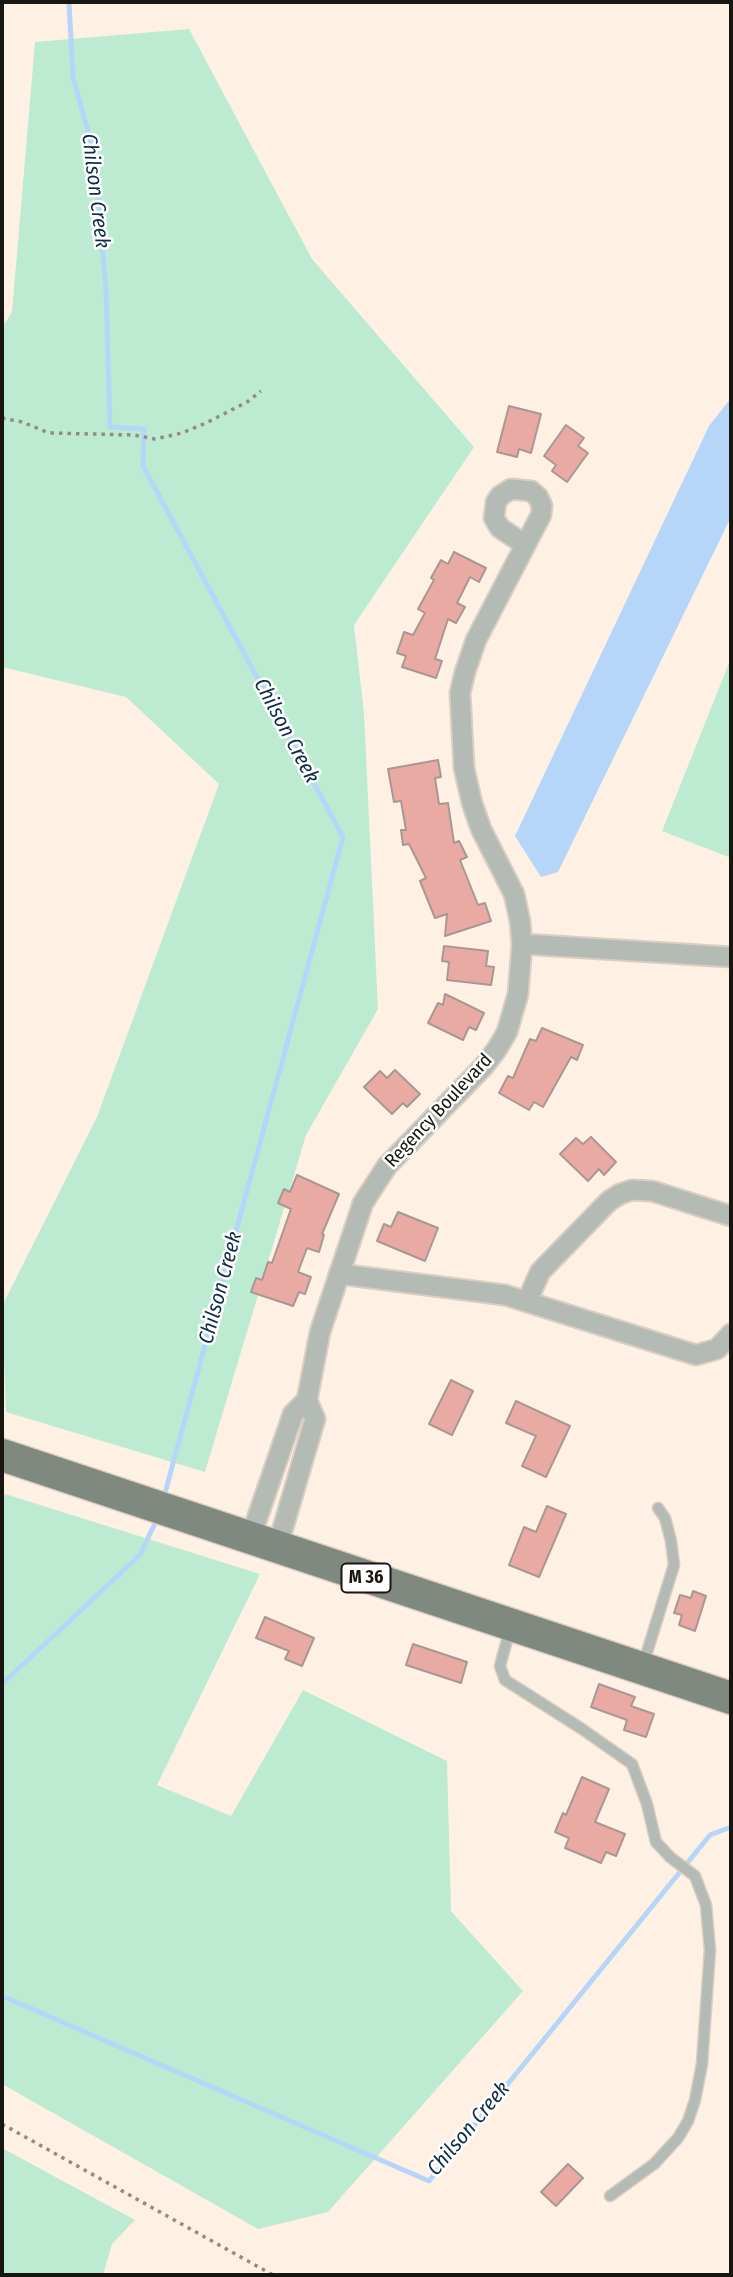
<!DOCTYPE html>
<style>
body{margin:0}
#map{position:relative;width:733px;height:2277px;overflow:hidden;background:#fef1e4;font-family:"Fira Sans Condensed",sans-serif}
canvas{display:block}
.frame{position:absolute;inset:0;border:4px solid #191510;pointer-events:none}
</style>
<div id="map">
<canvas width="733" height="2277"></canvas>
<div class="frame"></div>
</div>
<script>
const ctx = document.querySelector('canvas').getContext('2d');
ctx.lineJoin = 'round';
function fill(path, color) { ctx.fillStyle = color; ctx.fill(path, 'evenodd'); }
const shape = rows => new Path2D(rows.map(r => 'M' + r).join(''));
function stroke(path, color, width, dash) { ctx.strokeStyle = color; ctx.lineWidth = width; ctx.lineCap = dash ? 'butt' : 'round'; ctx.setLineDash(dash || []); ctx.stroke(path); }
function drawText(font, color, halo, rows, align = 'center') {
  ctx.font = font + ' "Fira Sans Condensed",sans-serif'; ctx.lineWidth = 5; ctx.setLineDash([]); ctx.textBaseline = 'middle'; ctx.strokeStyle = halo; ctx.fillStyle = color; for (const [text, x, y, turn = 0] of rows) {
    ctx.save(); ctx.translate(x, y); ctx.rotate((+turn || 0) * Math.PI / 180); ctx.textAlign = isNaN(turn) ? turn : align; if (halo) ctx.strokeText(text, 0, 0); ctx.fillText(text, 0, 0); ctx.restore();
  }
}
const green = shape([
 [189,29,312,259,474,447,354,625,364,713,378,1009,306,1135,205,1472,6,1412,2,1306,97,1117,219,784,126,697,2,667,2,328,12,312,35,42],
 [731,658,731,858,662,831],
 [5,1494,260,1574,157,1785,231,1816,303,1690,447,1761,451,1911,523,1991,328,2212,258,2229,2,2084,2,1501],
 [2,2148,135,2220,112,2244,103,2275,2,2275]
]);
const water = shape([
 [731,398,731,517,558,872,541,877,515,836,709,426]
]);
const stream = shape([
 [69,2,73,77,94,153,106,289,110,427,144,429,143,466,343,837,165,1493],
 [2,1684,140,1555,157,1519],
 [2,1996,429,2181,710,1835,731,1827]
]);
const building = shape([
 [509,406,541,414,531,453,519,449,517,457,497,452,509,406],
 [566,425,584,438,578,446,588,453,567,482,552,471,556,465,544,456,566,425],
 [454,552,486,568,479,582,470,577,457,603,465,607,456,623,448,619,435,659,442,661,436,678,402,667,406,656,397,653,404,632,413,635,425,613,418,609,434,580,431,578,441,560,448,564,454,552],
 [438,760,441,777,435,778,439,804,448,803,454,843,459,841,467,857,460,860,478,905,485,903,491,921,445,936,447,914,435,918,420,881,426,878,409,844,403,845,401,830,406,830,401,801,394,802,388,769,438,760],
 [444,946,488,951,486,966,494,967,491,985,447,980,449,962,442,961,444,946],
 [445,994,484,1013,476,1030,469,1027,463,1040,428,1023,438,1003,443,1005,445,994],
 [542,1028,583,1045,577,1060,571,1057,543,1107,534,1102,529,1110,499,1093,508,1076,513,1078,530,1039,536,1041,542,1028],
 [395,1070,420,1094,407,1107,403,1103,392,1114,364,1087,380,1071,387,1078,395,1070],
 [591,1137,616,1162,604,1175,599,1169,588,1181,560,1154,576,1138,583,1144,591,1137],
 [297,1175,339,1194,322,1234,324,1235,319,1252,307,1248,298,1272,311,1277,305,1294,299,1292,293,1306,251,1292,256,1278,262,1280,268,1262,272,1263,291,1209,278,1203,284,1189,290,1192,297,1175],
 [398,1212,438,1228,425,1261,377,1241,384,1224,391,1227,398,1212],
 [451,1380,473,1391,452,1435,429,1424,451,1380],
 [516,1401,570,1426,546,1477,522,1466,536,1436,506,1423,516,1401],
 [547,1506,566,1514,539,1577,509,1565,524,1527,536,1532,547,1506],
 [693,1591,706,1596,695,1631,679,1625,682,1615,674,1613,680,1595,691,1598,693,1591],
 [265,1617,314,1638,302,1666,285,1659,289,1651,256,1638,265,1617],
 [413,1644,467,1662,461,1683,406,1665,413,1644],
 [599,1684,635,1697,631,1706,654,1714,646,1737,624,1730,627,1720,591,1707,599,1684],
 [582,1777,609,1789,595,1822,625,1834,616,1856,606,1852,601,1863,565,1848,569,1838,555,1832,563,1813,566,1815,582,1777],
 [568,2164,583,2178,556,2206,541,2192,568,2164]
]);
const path = shape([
 [2,418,22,422,49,433,134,435,155,439,182,433,206,423,247,402,261,391],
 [2,2124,273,2275]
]);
const lane = shape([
 [510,1629,500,1666,505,1680,582,1729,632,1764,647,1804,656,1842,670,1857,695,1876,706,1905,710,1950,702,2064,695,2100,688,2121,678,2138,654,2164,610,2196],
 [643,1665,674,1565,671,1541,665,1518,658,1508]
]);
const street = shape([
 [522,944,731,957],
 [339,1274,505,1295,696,1355,717,1349,731,1334],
 [527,1302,540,1272,609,1201,620,1194,632,1190,652,1191,731,1216],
 [307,1400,320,1332,363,1203,387,1166,484,1066,497,1049,507,1032,518,994,522,944,520,921,514,894,481,829,472,803,464,768,460,693,465,672,476,640,541,515,542,506,538,497,531,491,511,489,500,496,496,502,494,518,500,528,524,544],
 [250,1539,293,1414,307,1400,315,1419,277,1548]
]);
const primary = shape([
 [2,1455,731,1698]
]);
const shields = [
 [366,1578,49]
];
const shieldNames = [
 ["M 36",366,1578]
];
const streetNames = [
 ["Regency Boulevard",439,1111,-47]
];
const waterNames = [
 ["Chilson Creek",95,191,83],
 ["Chilson Creek",286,731,62],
 ["Chilson Creek",221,1288,-75],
 ["Chilson Creek",469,2129,-50]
];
fill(green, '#bdebd2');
fill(water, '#b5d6f9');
stroke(stream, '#b5d6f9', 5);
fill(building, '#e9aaa4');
stroke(building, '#aa9795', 2);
stroke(lane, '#d9cec2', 13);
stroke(street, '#d9cec2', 23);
stroke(primary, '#d9cec2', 35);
stroke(path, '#948b82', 3.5, [3.5, 5]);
stroke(lane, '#b4bab4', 10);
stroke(street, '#b4bab4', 19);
stroke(primary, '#80897f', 32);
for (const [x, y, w] of shields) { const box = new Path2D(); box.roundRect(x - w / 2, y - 14.5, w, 29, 5); ctx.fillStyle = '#fff'; ctx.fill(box); stroke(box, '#191510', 2); }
drawText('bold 18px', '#191510', null, shieldNames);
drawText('19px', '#191510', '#fff', streetNames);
drawText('italic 21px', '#0d2c48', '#fff', waterNames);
</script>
